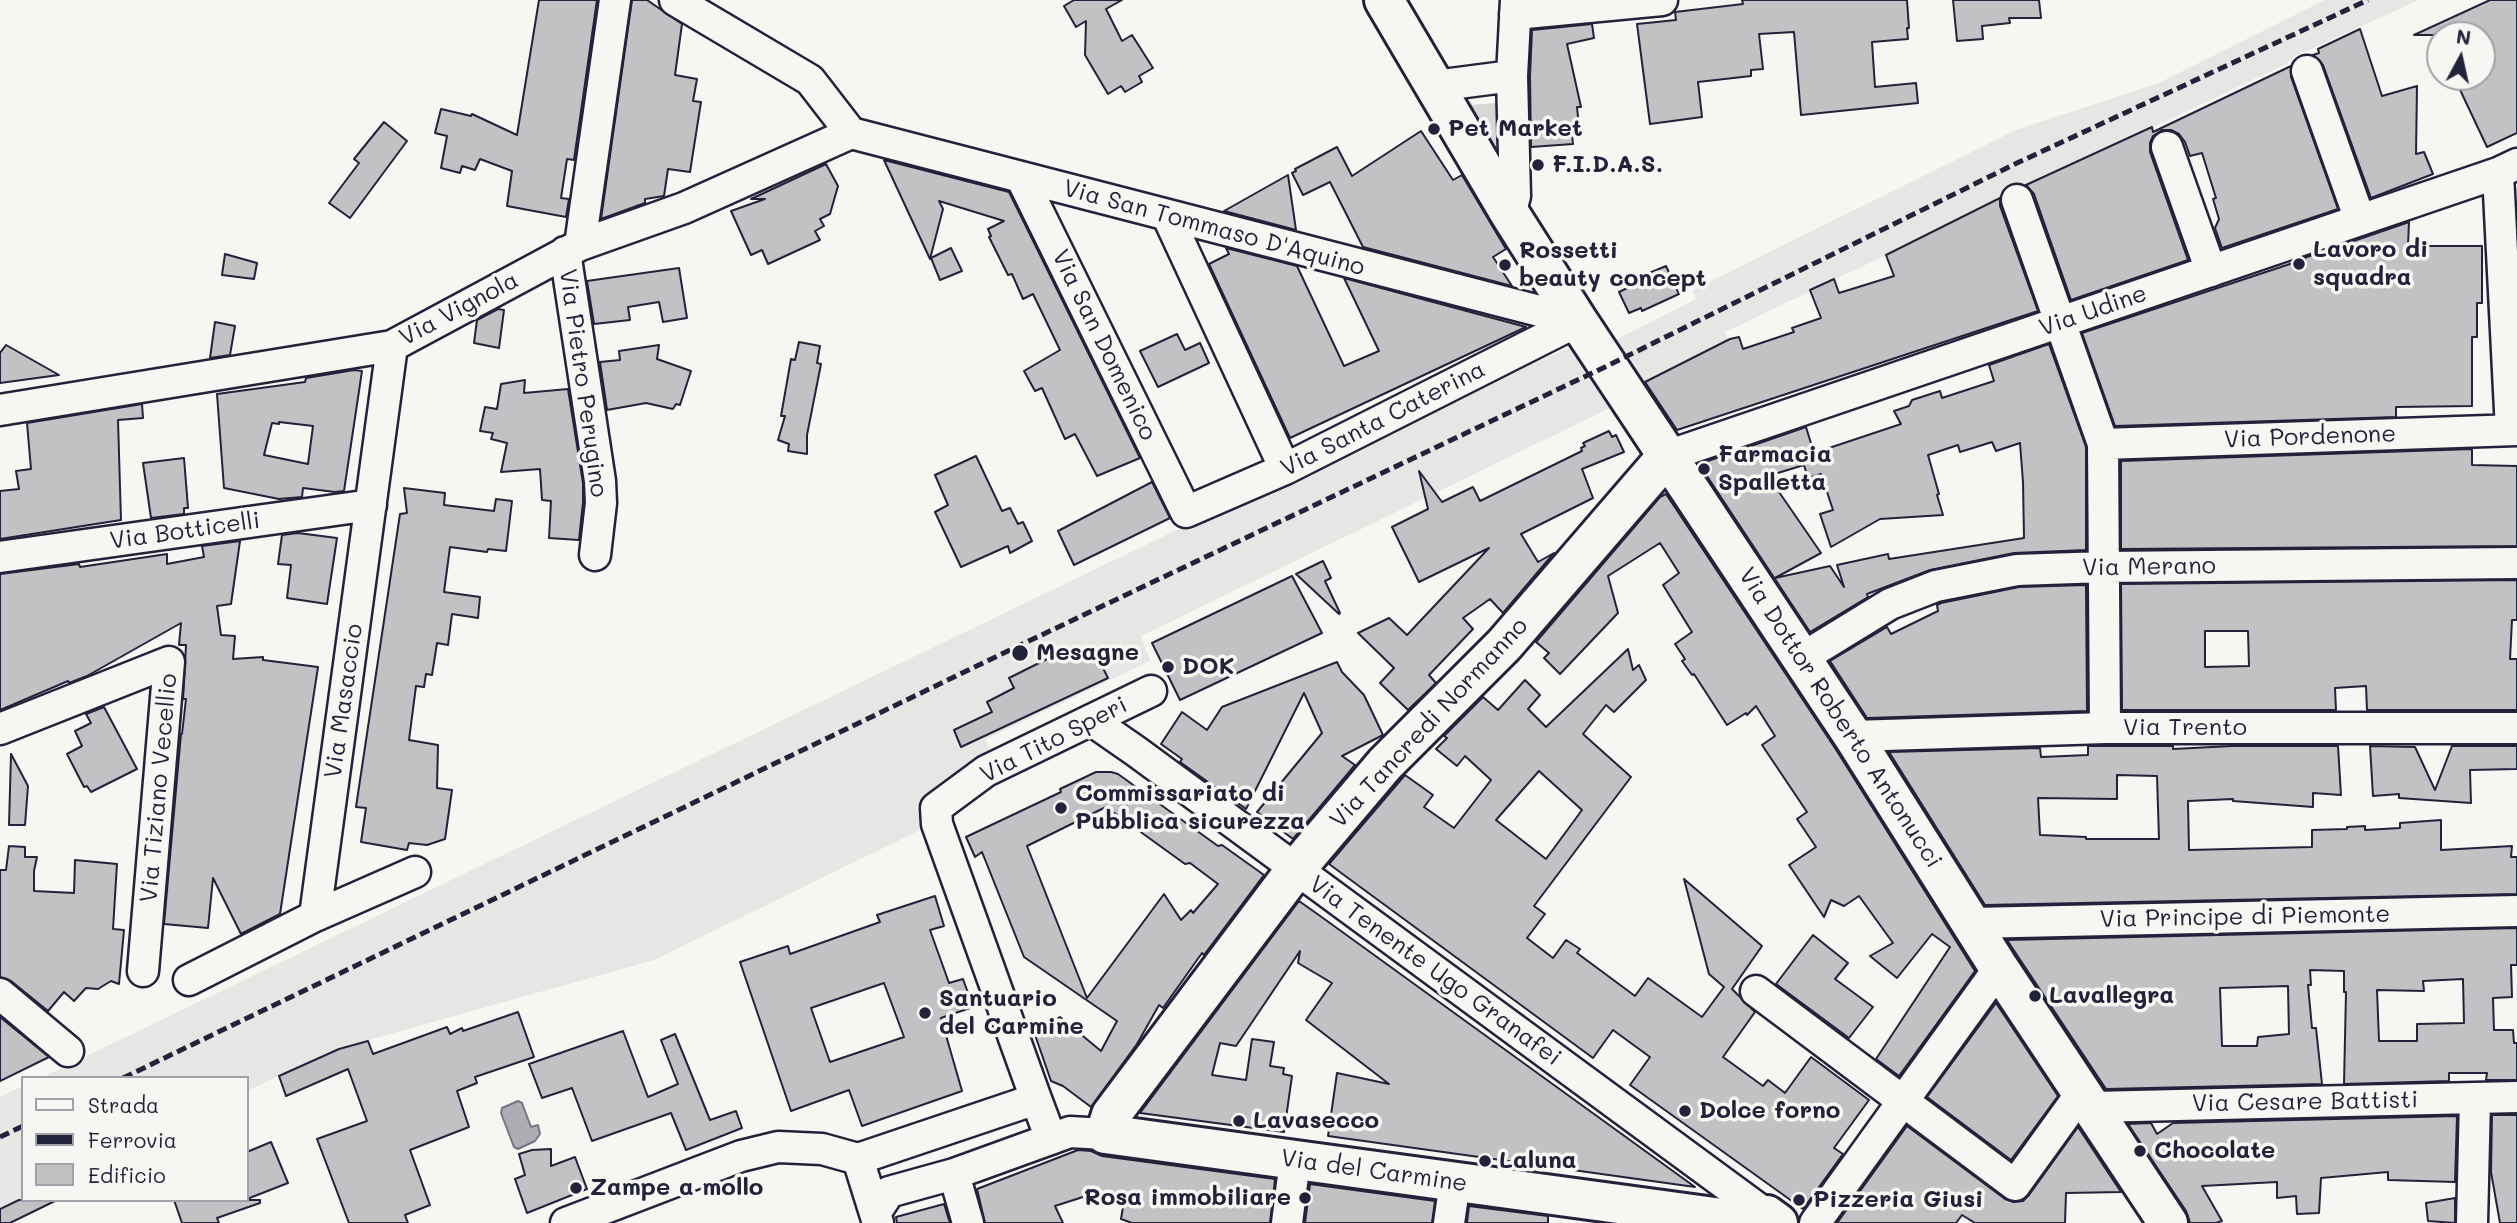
<!DOCTYPE html>
<style>
body{margin:0}
#map{position:relative;width:2517px;height:1223px;overflow:hidden;background:#f6f6f2;font-family:Mali,sans-serif}
canvas{display:block}
.legend{position:absolute;left:21px;top:1076px;width:228px;height:126px;box-sizing:border-box;background:#f6f6f2;border:2px solid #a1a1a9;margin:0;padding:9px 12px;list-style:none;font-size:21px;color:#22223b}
.legend li{display:flex;align-items:center;gap:14px;height:35px}
.legend b{width:35px;border:2px solid #a1a1a9}
.north{position:absolute;left:2426px;top:21px;width:70px;height:70px;box-sizing:border-box;background:#f6f6f2;border:2px solid #a1a1a9;border-radius:50%;rotate:8deg;font-size:19px;font-weight:700;line-height:28px;text-align:center;color:#22223b}
.north::after{content:'';display:block;margin:auto;width:24px;height:32px;background:#22223b;clip-path:polygon(50% 0,100% 100%,50% 72%,0 100%)}
</style>
<div id="map">
<canvas width="2517" height="1223"></canvas>
<ul class="legend">
<li><b style="height:9px;background:#f6f6f2"></b>Strada</li>
<li><b style="height:9px;background:#22223b"></b>Ferrovia</li>
<li><b style="height:19px;background:#c2c2c4"></b>Edificio</li>
</ul>
<div class="north">N</div>
</div>
<script>
const ctx = document.querySelector('canvas').getContext('2d');
ctx.lineJoin = 'round';
function fill(path, color) { ctx.fillStyle = color; ctx.fill(path, 'evenodd'); }
const shape = rows => new Path2D(rows.map(r => 'M' + r).join(''));
function stroke(path, color, width, dash) { ctx.strokeStyle = color; ctx.lineWidth = width; ctx.lineCap = dash ? 'butt' : 'round'; ctx.setLineDash(dash || []); ctx.stroke(path); }
function drawText(font, color, halo, rows, align = 'center') {
  ctx.font = font + ' Mali,sans-serif'; ctx.lineWidth = 7; ctx.setLineDash([]); ctx.textBaseline = 'middle'; ctx.strokeStyle = halo; ctx.fillStyle = color; for (const [text, x, y, turn = 0] of rows) {
    ctx.save(); ctx.translate(x, y); ctx.rotate((+turn || 0) * Math.PI / 180); ctx.textAlign = isNaN(turn) ? turn : align; if (halo) ctx.strokeText(text, 0, 0); ctx.fillText(text, 0, 0); ctx.restore();
  }
}
const built = shape([
 [2325,0,2419,0,2293,57,2288,63,1725,332,1730,343,1706,351,1641,384,1614,406,1141,636,1150,661,986,739,991,752,970,762,916,807,924,828,654,960,333,1050,247,1091,247,1078,41,1078,1477,385,1577,345,1612,342,1696,299,1693,290,2016,130,2161,82],
 [23,1086,23,1198,0,1209,0,1097]
]);
const green = shape([
 [1496,103,1496,176,1458,106]
]);
const water = shape([
 [518,1101,522,1103,531,1127,538,1125,540,1134,535,1141,518,1149,514,1147,501,1113,502,1108,518,1101]
]);
const building = shape([
 [539,0,597,0,574,160,567,159,561,198,569,199,566,217,507,206,512,171,480,159,475,170,462,166,460,173,441,168,447,136,435,133,441,109,471,116,472,114,517,135,539,0],
 [632,0,647,0,682,24,675,75,697,79,693,101,701,102,690,172,668,169,664,196,645,199,645,203,601,219,632,0],
 [1074,0,1122,0,1106,9,1122,41,1132,35,1153,68,1139,76,1142,82,1125,92,1121,86,1108,94,1085,55,1086,21,1076,27,1064,6,1074,0],
 [1742,0,1907,0,1909,28,1907,28,1908,39,1872,42,1875,87,1916,83,1918,103,1801,115,1794,32,1759,34,1763,69,1751,70,1751,76,1698,82,1702,117,1650,124,1637,24,1676,20,1675,12,1743,4,1742,0],
 [1953,0,2039,0,2041,18,2009,18,2010,23,1982,26,1983,39,1957,41,1953,0],
 [2490,0,2517,0,2517,133,2487,147,2454,77,2482,77,2482,35,2414,35,2490,0],
 [1592,24,1594,38,1567,44,1581,107,1577,107,1579,127,1571,125,1573,144,1531,147,1530,76,1532,30,1592,24],
 [2360,29,2382,96,2417,86,2416,154,2424,152,2433,174,2371,198,2323,65,2313,55,2319,53,2318,49,2360,29],
 [2291,66,2291,77,2338,209,2222,248,2215,228,2219,219,2213,199,2216,198,2202,153,2190,156,2185,142,2179,134,2171,130,2162,130,2153,136,2150,143,2150,152,2188,260,2071,300,2034,194,2026,185,2152,127,2153,132,2291,66],
 [384,122,407,141,350,218,329,203,359,163,354,159,384,122],
 [1421,131,1453,180,1462,175,1506,249,1493,257,1512,286,1363,247,1330,182,1303,195,1292,173,1296,171,1295,169,1337,147,1352,176,1421,131],
 [884,160,1009,192,1140,458,1097,476,1075,434,1065,439,1042,388,1035,391,1024,371,1060,350,1033,294,1023,299,1012,274,1008,275,989,237,991,236,988,229,1004,221,939,201,943,209,930,259,884,160],
 [826,164,838,186,830,214,820,219,824,226,815,231,820,240,768,264,762,250,751,255,731,211,765,199,751,199,826,164],
 [1288,175,1296,230,1224,211,1288,175],
 [2000,198,2000,206,2038,311,1677,430,1645,382,1730,339,1739,337,1743,349,1794,332,1792,328,1821,318,1810,290,1834,279,1839,293,1894,276,1886,255,2000,198],
 [2409,222,2408,246,2482,246,2482,303,2477,303,2477,337,2472,337,2472,406,2396,407,2396,417,2115,426,2082,333,2305,259,2304,258,2409,222],
 [951,248,962,271,940,280,931,258,951,248],
 [1226,248,1297,266,1344,366,1379,351,1344,278,1526,327,1290,438,1209,264,1229,254,1226,248],
 [225,254,257,263,254,279,222,275,225,254],
 [1666,266,1679,294,1642,311,1641,308,1629,313,1619,292,1644,280,1642,276,1666,266],
 [679,268,687,318,663,322,659,302,628,307,630,320,594,324,587,281,679,268],
 [498,309,504,310,499,348,474,343,477,320,498,309],
 [215,322,235,326,230,355,210,358,215,322],
 [1177,334,1185,350,1200,343,1209,363,1158,387,1140,351,1177,334],
 [799,342,820,346,817,363,821,364,807,435,807,454,788,451,789,444,778,440,785,416,781,416,791,359,795,360,799,342],
 [2049,344,2086,447,2086,550,2014,553,1930,570,1867,594,1868,597,1810,632,1699,464,1806,427,1814,453,1901,424,1894,411,1909,406,1912,400,1940,391,1942,398,1994,381,1989,365,2049,344],
 [1992,442,1996,451,2020,443,2023,482,2024,538,1889,559,1888,554,1837,565,1844,587,1830,566,1775,578,1821,553,1768,476,1804,465,1808,478,1821,474,1833,510,1820,514,1831,547,1880,519,1943,515,1937,495,1939,494,1928,455,1958,445,1960,452,1992,442],
 [6,345,59,375,0,383,0,353,6,345],
 [659,345,657,359,691,371,680,405,676,404,673,409,646,403,607,410,600,362,620,360,619,351,659,345],
 [354,370,362,371,344,491,335,492,303,488,302,497,279,499,224,488,217,394,305,382,306,378,354,370],
 [279,422,313,426,308,464,264,455,272,423,279,424,279,422],
 [525,380,524,393,568,389,583,483,583,502,579,540,549,538,551,501,542,500,540,469,501,472,507,443,491,439,493,433,480,431,485,407,497,409,501,384,525,380],
 [142,404,143,418,118,420,121,520,0,539,0,491,19,489,16,471,31,469,27,423,142,404],
 [1609,431,1612,437,1616,435,1624,452,1582,469,1593,498,1521,534,1538,562,1554,553,1503,613,1490,599,1463,618,1473,629,1429,675,1436,683,1408,710,1380,683,1394,668,1358,633,1389,618,1407,635,1489,548,1419,582,1392,527,1428,509,1419,471,1442,502,1473,487,1480,501,1582,451,1581,448,1585,446,1583,443,1609,431],
 [2472,449,2472,465,2517,466,2517,546,2121,549,2121,461,2472,449],
 [976,456,1002,511,1010,508,1018,524,1023,522,1032,541,1010,553,1008,546,961,567,935,512,948,505,935,475,976,456],
 [184,458,188,508,184,508,184,514,151,518,143,463,184,458],
 [1152,482,1170,518,1074,565,1058,531,1152,482],
 [404,488,445,493,444,505,494,511,496,499,512,501,506,551,488,549,487,552,450,547,444,592,480,597,478,618,452,614,448,645,437,643,432,675,426,674,424,687,416,686,409,740,438,745,437,788,452,790,445,839,427,845,409,843,407,850,361,842,366,808,356,807,400,514,407,513,404,488],
 [1666,494,1835,748,1975,971,1899,1076,1876,1059,1950,947,1932,934,1897,978,1870,956,1893,943,1859,896,1844,906,1831,900,1824,917,1789,865,1816,847,1797,819,1807,812,1762,745,1775,736,1756,706,1747,715,1746,713,1727,725,1694,674,1692,675,1682,661,1685,659,1675,644,1692,632,1663,585,1679,573,1660,543,1608,576,1618,613,1560,674,1544,658,1549,653,1536,642,1660,497,1666,494],
 [298,533,337,538,327,604,287,598,291,565,278,564,282,535,298,533],
 [240,541,231,604,217,606,221,635,235,636,233,659,263,657,263,660,318,667,280,914,241,934,213,878,208,928,164,924,181,734,182,734,186,699,183,699,186,645,179,645,181,623,87,676,69,683,68,681,0,710,0,574,79,564,80,567,167,554,167,564,204,557,202,546,240,541],
 [1323,561,1331,578,1325,581,1340,613,1339,614,1296,574,1323,561],
 [1292,576,1322,633,1180,700,1152,643,1292,576],
 [2517,580,2517,620,2512,620,2510,659,2517,659,2517,710,2367,710,2366,686,2335,688,2336,710,2122,710,2121,584,2517,580],
 [2205,631,2248,631,2249,666,2205,667,2205,631],
 [2086,585,2087,711,1867,718,1830,661,1887,627,1891,634,1938,611,1937,605,1941,603,2019,587,2086,585],
 [1069,648,1074,659,1094,650,1108,678,961,747,954,730,992,712,987,702,1014,688,1009,678,1069,648],
 [1628,649,1633,670,1639,665,1646,680,1614,712,1606,705,1583,734,1631,777,1534,906,1545,914,1527,938,1553,958,1566,940,1580,949,1577,953,1635,996,1648,978,1702,1017,1724,987,1709,974,1684,879,1762,946,1732,989,1755,1012,1723,1057,1763,1086,1768,1080,1785,1093,1811,1057,1869,1100,1834,1148,1843,1154,1803,1209,1630,1085,1650,1057,1613,1030,1593,1058,1329,864,1405,775,1433,795,1424,807,1454,828,1491,780,1465,756,1457,766,1436,749,1447,738,1444,736,1483,697,1498,710,1525,680,1540,695,1528,709,1546,727,1628,649],
 [1539,771,1582,810,1546,859,1496,820,1539,771],
 [1337,662,1342,672,1364,695,1383,735,1342,756,1355,765,1293,839,1257,812,1322,733,1304,693,1246,809,1180,762,1182,759,1161,744,1182,712,1207,730,1222,707,1337,662],
 [104,707,137,769,91,792,87,786,84,787,67,754,82,746,75,731,91,723,86,714,104,707],
 [2088,746,2173,746,2173,749,2232,746,2338,746,2341,795,2313,793,2313,807,2233,801,2233,799,2188,801,2189,850,2312,847,2312,830,2347,829,2347,827,2365,826,2365,830,2400,828,2400,823,2441,820,2441,850,2512,846,2511,857,2517,857,2517,894,1985,905,1889,752,2040,748,2041,757,2088,755,2088,746],
 [2117,775,2157,776,2159,839,2086,839,2086,837,2040,835,2038,798,2117,799,2117,775],
 [2370,746,2415,747,2435,790,2452,746,2517,746,2517,769,2470,770,2471,803,2399,798,2399,794,2373,796,2370,746],
 [11,754,28,786,25,825,9,825,11,754],
 [1096,772,1111,772,1118,774,1218,846,1222,845,1264,875,1204,955,1202,953,1163,1008,1159,1005,1137,1044,1091,1107,1063,1086,1051,1081,1034,1032,1060,1017,1101,1051,1117,1021,1024,957,982,852,975,857,966,837,1061,792,1060,789,1096,772],
 [1106,807,1185,864,1190,863,1218,884,1193,913,1191,910,1181,920,1164,894,1087,998,1027,846,1106,807],
 [9,846,25,847,25,857,37,857,34,871,34,891,74,893,75,860,117,864,113,929,124,930,119,984,111,981,98,989,86,988,74,1001,64,992,48,1011,11,981,0,977,0,870,6,870,9,846],
 [935,896,944,926,930,930,949,983,963,979,973,1007,941,1018,962,1091,862,1126,849,1090,791,1111,740,962,788,946,790,954,880,922,877,915,935,896],
 [884,983,904,1037,830,1062,811,1008,884,983],
 [1299,901,1323,918,1695,1187,1328,1136,1337,1073,1389,1084,1306,1020,1332,983,1298,963,1300,951,1236,1046,1220,1043,1212,1075,1246,1080,1252,1039,1274,1042,1270,1066,1284,1068,1283,1074,1292,1076,1284,1132,1140,1113,1299,901],
 [2517,928,2517,965,2511,965,2512,997,2493,998,2494,1030,2513,1030,2514,1043,2517,1043,2517,1080,2486,1080,2487,1073,2449,1073,2449,1081,2344,1084,2346,992,2344,992,2344,971,2310,970,2311,985,2308,985,2312,1028,2316,1028,2322,1084,2106,1089,2007,940,2517,928],
 [2463,979,2464,1023,2417,1024,2417,1041,2379,1041,2377,990,2424,991,2423,981,2463,979],
 [2288,986,2289,1034,2258,1037,2257,1046,2222,1046,2220,988,2288,986],
 [1813,935,1848,963,1835,979,1873,1007,1849,1038,1776,984,1813,935],
 [1996,1003,2058,1096,2011,1160,1927,1097,1996,1003],
 [518,1012,534,1057,475,1077,477,1083,457,1091,469,1127,410,1150,430,1205,405,1215,408,1223,349,1223,317,1139,367,1121,348,1069,286,1096,279,1076,339,1049,368,1041,373,1054,447,1027,450,1034,462,1028,463,1031,518,1012],
 [0,1017,49,1057,0,1081,0,1017],
 [623,1031,648,1097,678,1084,661,1040,675,1034,710,1120,736,1111,742,1128,686,1150,671,1113,592,1141,572,1088,542,1098,529,1064,623,1031],
 [2492,1115,2517,1115,2517,1223,2500,1223,2491,1172,2492,1115],
 [2457,1116,2455,1182,2388,1180,2388,1172,2321,1178,2319,1213,2297,1214,2296,1196,2277,1198,2277,1182,2202,1186,2222,1221,2216,1223,2190,1223,2186,1211,2128,1124,2151,1123,2157,1134,2173,1123,2457,1116],
 [1907,1126,2005,1199,2014,1202,2023,1201,2029,1195,2078,1127,2121,1192,2066,1193,2065,1223,1975,1223,1962,1215,1956,1223,1837,1223,1907,1126],
 [271,1142,288,1183,247,1199,247,1152,271,1142],
 [551,1149,551,1166,575,1157,587,1189,527,1213,515,1179,525,1175,519,1154,532,1150,551,1149],
 [1078,1150,1091,1151,1102,1156,1275,1179,1270,1223,1132,1223,1121,1219,1124,1201,1086,1196,1055,1206,1063,1223,985,1223,977,1189,1078,1150],
 [1310,1184,1435,1201,1432,1223,1305,1223,1310,1184],
 [2455,1198,2455,1223,2428,1221,2426,1203,2455,1198],
 [19,1200,57,1200,10,1223,0,1223,0,1209,19,1200],
 [174,1200,260,1200,260,1203,217,1218,219,1223,182,1223,174,1200],
 [944,1204,950,1223,897,1223,896,1217,944,1204],
 [1469,1206,1548,1216,1548,1223,1467,1223,1469,1206]
]);
const minor = shape([
 [675,0,810,80,851,133],
 [1515,14,1662,0],
 [2307,71,2360,220],
 [1435,86,1512,76],
 [851,133,1578,321],
 [2167,147,2211,271],
 [2498,173,2511,430],
 [1021,177,1186,512,1285,469,1578,321],
 [2017,200,2103,444,2105,728],
 [1510,214,1515,196,1512,76,1516,0],
 [1167,215,1285,469],
 [580,245,615,0],
 [565,252,600,481,601,503,595,555],
 [0,410,392,346,580,245,684,208,851,133],
 [2103,444,2517,430],
 [1667,456,2498,173,2517,164],
 [0,557,371,505],
 [1802,658,1890,604,1936,586,2017,570,2104,567,2517,563],
 [1091,720,1137,752,1767,1215],
 [0,729,169,662,143,971],
 [1853,736,2105,728,2517,728],
 [315,916,415,872],
 [1972,923,2517,911],
 [189,980,315,916,392,346],
 [1756,991,2015,1185,2082,1092],
 [0,994,68,1051],
 [1036,1099,937,824,936,808,986,771,1151,691],
 [2093,1107,2517,1097],
 [858,1159,878,1223],
 [954,1174,968,1223],
 [876,1212,889,1192,954,1174,1070,1132,1105,1134],
 [566,1223,741,1156,778,1147,822,1149,858,1159,1036,1099,1051,1139],
 [1287,1223,1295,1160],
 [1449,1223,1455,1182],
 [1815,1223,1999,968],
 [2472,1223,2475,1099]
]);
const major = shape([
 [1384,0,1510,214,1578,321,1853,736,1999,968,2168,1223],
 [1667,456,1504,645,1385,764,1296,869,1111,1115,1105,1134,1744,1221,1767,1215,1778,1223]
]);
const rail = shape([
 [123,1078,1010,650,1607,366,2017,163,2368,0],
 [0,1137,23,1126]
]);
const markers = [
 [1434,129,7,"#22223b"],
 [1538,165,7,"#22223b"],
 [2299,264,7,"#22223b"],
 [1505,265,7,"#22223b"],
 [1704,469,7,"#22223b"],
 [1020,653,9,"#22223b"],
 [1168,667,7,"#22223b"],
 [1061,808,7,"#22223b"],
 [2035,996,7,"#22223b"],
 [925,1013,7,"#22223b"],
 [1685,1111,7,"#22223b"],
 [1239,1121,7,"#22223b"],
 [2140,1151,7,"#22223b"],
 [1485,1161,7,"#22223b"],
 [576,1188,7,"#22223b"],
 [1305,1198,7,"#22223b"],
 [1799,1200,7,"#22223b"]
];
const poiNames = [
 ["Pet Market",1448,129],
 ["F.I.D.A.S.",1552,165],
 ["Lavoro di",2313,250],
 ["squadra",2313,278],
 ["Rossetti",1519,251],
 ["beauty concept",1519,279],
 ["Farmacia",1718,455],
 ["Spalletta",1718,483],
 ["Mesagne",1036,653],
 ["DOK",1182,667],
 ["Commissariato di",1075,794],
 ["Pubblica sicurezza",1075,822],
 ["Lavallegra",2049,996],
 ["Santuario",939,999],
 ["del Carmine",939,1027],
 ["Dolce forno",1699,1111],
 ["Lavasecco",1253,1121],
 ["Chocolate",2154,1151],
 ["Laluna",1499,1161],
 ["Zampe a mollo",590,1188],
 ["Rosa immobiliare",1291,1198,"right"],
 ["Pizzeria Giusi",1813,1200]
];
const streetNames = [
 ["Via San Tommaso D'Aquino",1214,228,15],
 ["Via Vignola",459,309,-28],
 ["Via Udine",2093,311,-19],
 ["Via San Domenico",1104,345,64],
 ["Via Pietro Perugino",583,383,82],
 ["Via Santa Caterina",1383,419,-27],
 ["Via Pordenone",2310,437,-2],
 ["Via Botticelli",185,531,-8],
 ["Via Merano",2149,567,-1],
 ["Via Masaccio",344,701,-82],
 ["Via Dottor Roberto Antonucci",1840,718,57],
 ["Via Tancredi Normanno",1429,723,-47],
 ["Via Trento",2185,728],
 ["Via Tito Speri",1054,740,-27],
 ["Via Tiziano Vecellio",159,788,-85],
 ["Via Principe di Piemonte",2245,917,-1],
 ["Via Tenente Ugo Granafei",1435,971,36],
 ["Via Cesare Battisti",2305,1102,-1],
 ["Via del Carmine",1374,1171,8]
];
fill(built, '#e6e6e4');
fill(green, '#d7d7d7');
fill(water, '#adadb3');
stroke(water, '#757583', 2);
fill(building, '#c2c2c4');
stroke(building, '#22223b', 2);
stroke(minor, '#22223b', 35);
stroke(major, '#22223b', 44);
stroke(minor, '#f6f6f2', 30);
stroke(major, '#f6f6f2', 38);
stroke(rail, '#22223b', 5, [10, 5]);
for (const [x, y, r, color] of markers) { const dot = new Path2D(); dot.arc(x, y, r, 0, 2 * Math.PI); ctx.fillStyle = color; ctx.fill(dot); stroke(dot, '#f6f6f2', 2.5); }
drawText('bold 24px', '#22223b', '#f6f6f2', poiNames, 'left');
drawText('24px', '#22223b', '#f6f6f2', streetNames);
</script>
